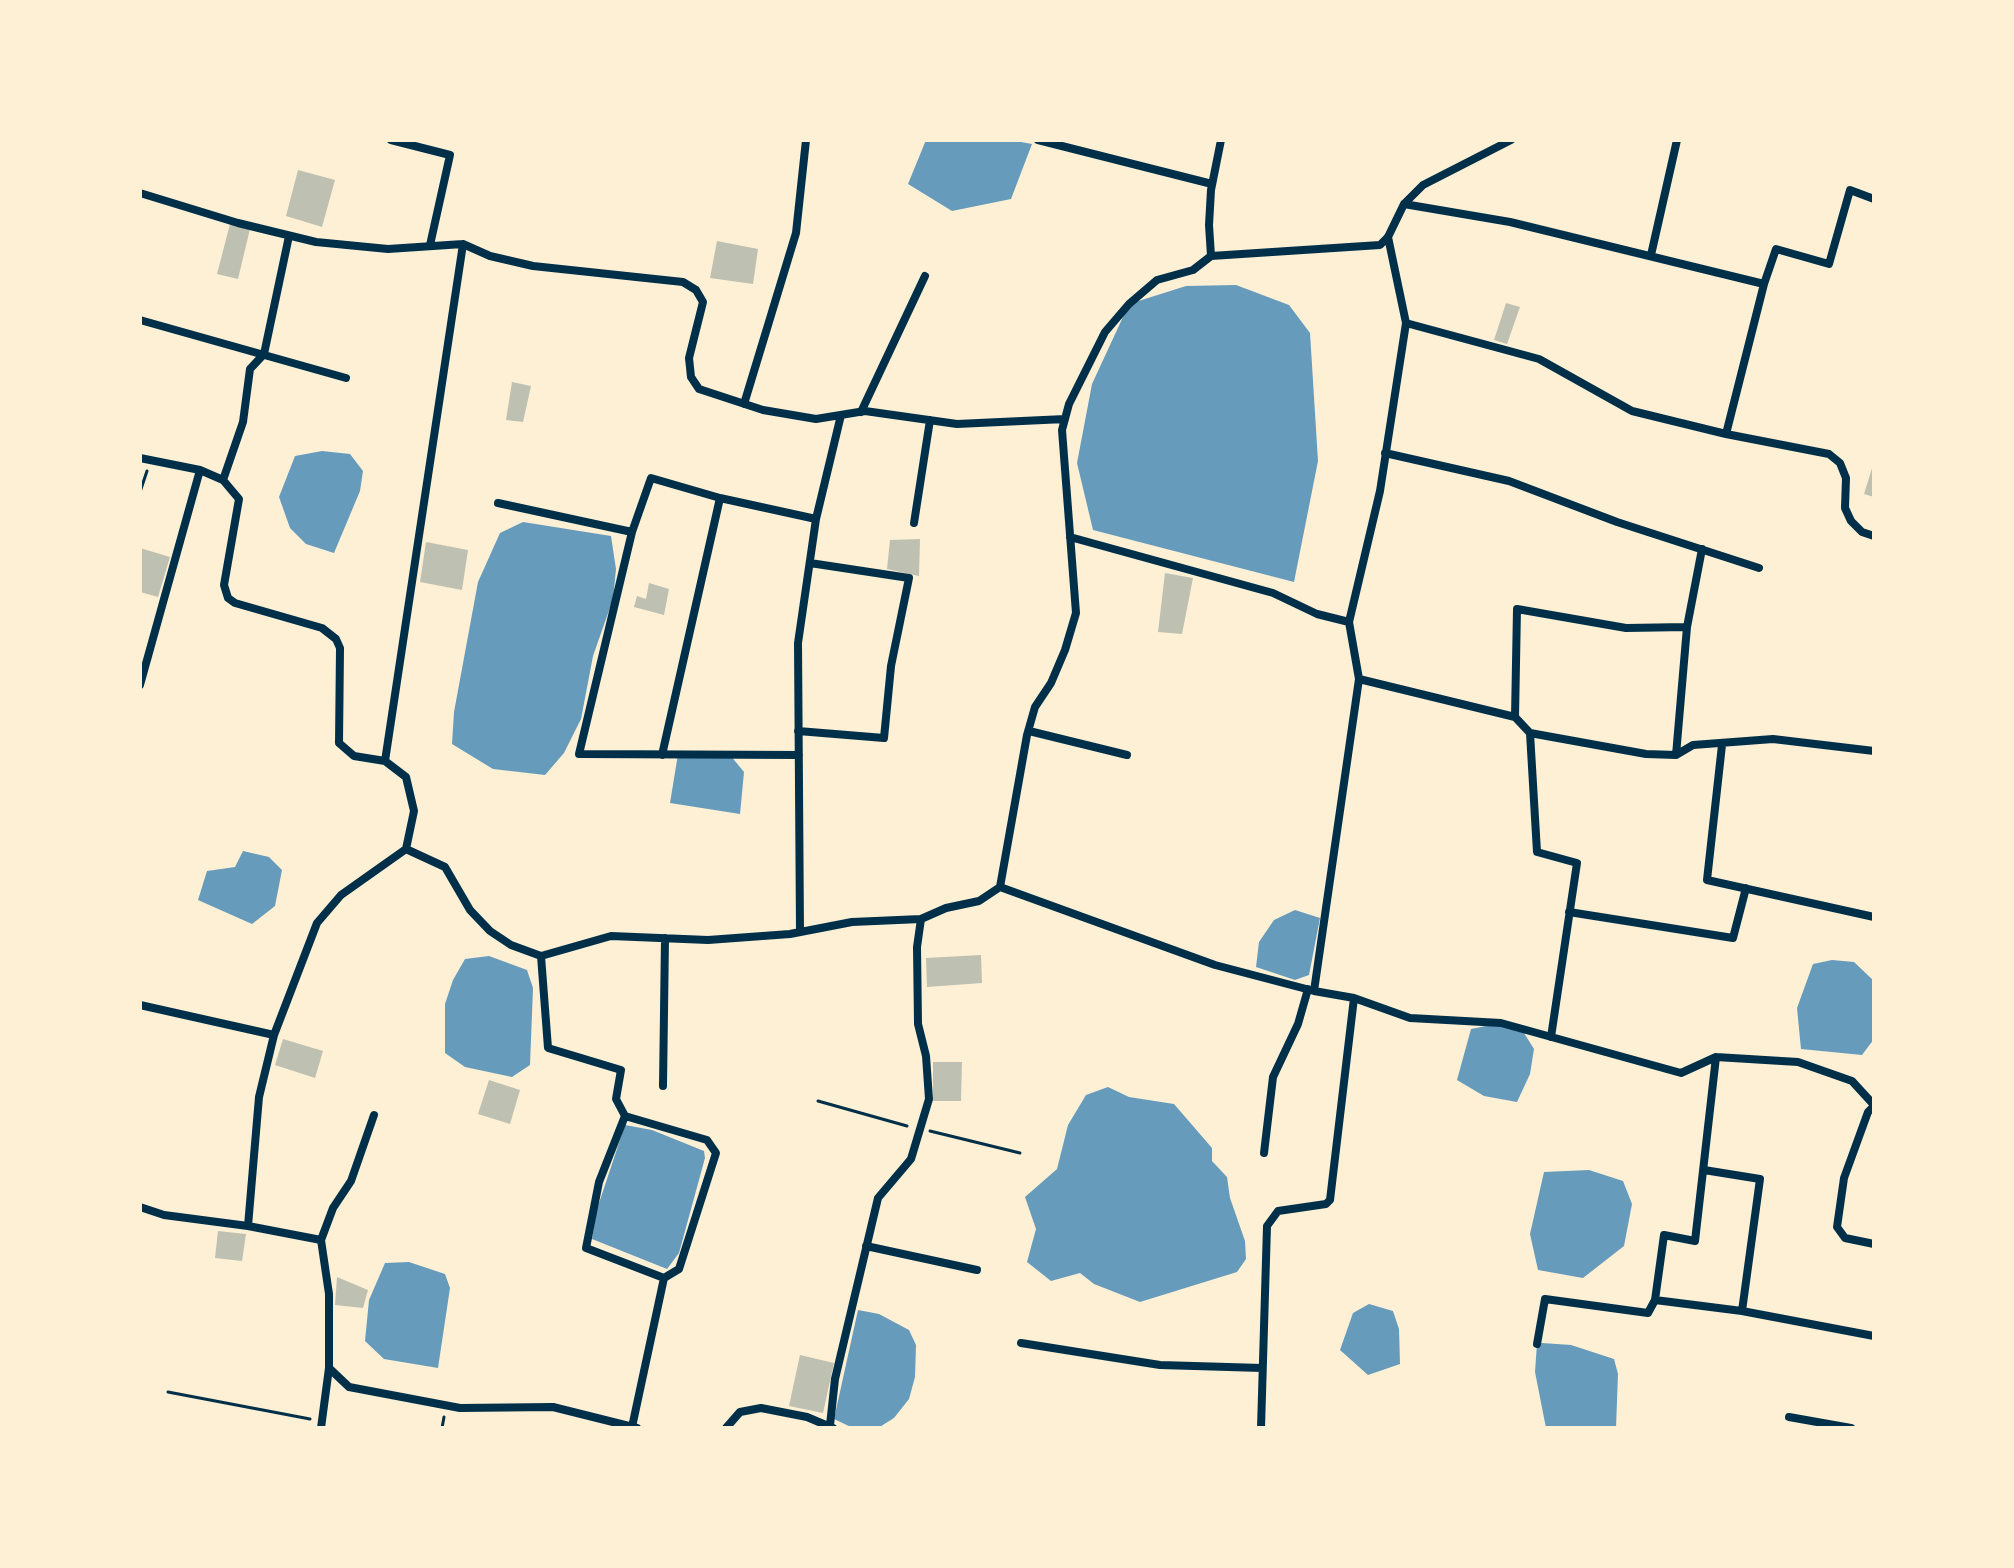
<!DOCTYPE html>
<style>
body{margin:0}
#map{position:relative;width:2014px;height:1568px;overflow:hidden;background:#fdf0d5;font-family:"Exo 2",sans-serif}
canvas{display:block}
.frame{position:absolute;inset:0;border:142px solid #fdf0d5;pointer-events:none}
</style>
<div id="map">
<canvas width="2014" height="1568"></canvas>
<div class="frame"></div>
</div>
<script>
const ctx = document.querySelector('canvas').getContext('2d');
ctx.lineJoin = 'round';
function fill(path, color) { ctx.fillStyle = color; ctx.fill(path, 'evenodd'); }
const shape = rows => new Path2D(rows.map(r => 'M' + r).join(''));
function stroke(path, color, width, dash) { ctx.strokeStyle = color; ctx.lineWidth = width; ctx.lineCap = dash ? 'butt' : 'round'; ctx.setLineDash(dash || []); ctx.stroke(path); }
const water = shape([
 [926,140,1010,140,1032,144,1011,199,952,211,908,184],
 [1236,285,1289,305,1310,333,1318,461,1294,582,1093,530,1077,463,1092,384,1129,304,1186,286],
 [322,451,350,454,363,471,360,491,334,553,306,544,290,528,279,497,295,456],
 [523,522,611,536,616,569,613,599,593,656,581,719,564,753,545,775,493,769,452,744,454,712,478,582,500,533],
 [678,754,730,755,744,772,740,814,670,803],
 [243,851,269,857,282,870,275,906,252,924,198,900,207,871,235,867],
 [1295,910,1320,918,1309,975,1295,980,1256,967,1259,942,1274,920],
 [489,956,527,970,533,988,530,1065,512,1077,465,1067,445,1053,445,1004,453,980,465,959],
 [1832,960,1854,962,1874,981,1874,1039,1862,1055,1801,1049,1797,1008,1813,964],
 [1501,1023,1524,1033,1534,1049,1530,1074,1517,1102,1484,1096,1457,1080,1471,1029],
 [1108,1087,1129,1097,1174,1104,1212,1148,1212,1161,1227,1177,1230,1198,1245,1241,1246,1259,1237,1272,1140,1302,1094,1284,1080,1273,1051,1281,1027,1262,1036,1229,1025,1197,1057,1169,1068,1125,1086,1095],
 [625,1125,652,1130,704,1151,705,1158,679,1253,667,1269,592,1239,597,1209],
 [1589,1170,1623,1181,1632,1204,1624,1246,1583,1278,1538,1270,1530,1234,1544,1172],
 [409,1262,445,1274,450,1288,438,1368,384,1359,365,1341,369,1300,385,1263],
 [1369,1304,1393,1311,1399,1329,1400,1364,1368,1375,1340,1350,1353,1313],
 [858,1310,879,1314,909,1330,916,1345,915,1377,909,1399,894,1418,878,1428,853,1428,834,1419],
 [1542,1343,1571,1345,1614,1359,1618,1374,1616,1428,1546,1428,1535,1372,1537,1344]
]);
const building = shape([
 [298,170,335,180,322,227,286,216],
 [230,224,250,229,238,279,217,274],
 [717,241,758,249,753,284,710,278],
 [1506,303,1520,307,1507,344,1494,340],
 [512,382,531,386,523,422,506,420],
 [1873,465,1874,466,1874,497,1864,494],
 [920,539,919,576,887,569,890,540],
 [426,542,468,550,462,590,420,582],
 [140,548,170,557,158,597,140,592],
 [1165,573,1193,578,1182,634,1158,632],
 [649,583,669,589,664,615,634,607,637,596,646,599],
 [981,955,982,983,927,987,926,958],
 [283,1039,323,1051,315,1078,275,1065],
 [933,1062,962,1062,961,1101,933,1101],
 [489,1080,520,1090,510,1124,478,1114],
 [218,1231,246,1234,242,1261,215,1258],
 [337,1277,368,1290,363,1308,335,1305],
 [800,1355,834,1363,823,1413,789,1406]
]);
const path = shape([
 [140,492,147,471],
 [818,1101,907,1126],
 [930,1131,1020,1153],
 [168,1392,310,1419],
 [442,1428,444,1417]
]);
const minor = shape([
 [391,140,450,155,430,245],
 [1038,140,1212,184],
 [140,193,238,223,316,242,388,249,463,244,490,256,533,266,683,282,696,290,703,302,689,358,691,377,699,389,763,410,816,419,865,411,957,424,1065,419],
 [1404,204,1510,222,1764,284,1726,434],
 [289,236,264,354,250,369,243,422,223,480,239,499,224,585,228,598,235,603,322,628,336,639,340,648,339,743,354,756,385,761,406,777,414,811,406,849,445,867,470,910,490,931,511,945,541,956,611,936,708,940,790,934,852,922,921,919],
 [1388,237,1406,323,1539,359,1632,411,1726,434,1829,454,1840,463,1846,478,1845,508,1851,521,1862,532,1874,536],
 [1651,255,1677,140],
 [1211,256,1380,245,1388,237,1404,204,1423,185,1511,140],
 [1764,284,1776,249,1829,264,1850,190,1874,199],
 [140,320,346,378],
 [744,404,796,233,806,140],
 [861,412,925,276],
 [1385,453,1509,481,1617,522,1759,568],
 [140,458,200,470,223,480],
 [498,503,632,532],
 [914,523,930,420],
 [1070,537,1273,593,1317,614,1349,622],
 [1687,627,1702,549],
 [1359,679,1515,717,1530,733,1646,754,1676,755,1693,745,1773,739,1874,751],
 [140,685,200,470],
 [1515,717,1517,609,1626,628,1687,627,1676,755],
 [798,731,884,738,891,666,909,578,810,563],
 [1029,731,1127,755],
 [1530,733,1537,852,1577,863,1551,1037],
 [1722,745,1707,880,1874,917],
 [662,755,720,498],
 [799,755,579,754,632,532,651,478,720,498,816,519],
 [385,761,463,244],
 [1000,887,1215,965,1314,991,1359,679,1349,622,1380,491,1406,323],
 [1569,912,1733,938,1746,888],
 [800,932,798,643,816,519,841,415],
 [541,956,548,1048,621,1070,616,1099,625,1116],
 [1314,991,1354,998,1410,1018,1501,1023,1681,1073,1716,1057,1798,1062,1852,1081,1874,1105],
 [140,1005,274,1035,259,1097,248,1226,321,1240,329,1294,329,1368,349,1387,460,1408,553,1407,637,1428],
 [274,1035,317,923,341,895,406,849],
 [663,1086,665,938],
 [1874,1106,1868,1112,1844,1178,1837,1227,1845,1238,1874,1244],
 [1264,1153,1273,1077,1298,1024,1308,989],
 [1704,1170,1760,1179,1742,1311],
 [140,1207,164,1215,248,1226],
 [321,1240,333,1208,351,1181,374,1115],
 [866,1246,977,1270],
 [1655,1300,1742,1311,1874,1336],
 [1021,1343,1160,1365,1262,1368],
 [1537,1344,1545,1299,1648,1313,1655,1300,1664,1235,1695,1241,1716,1057],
 [1789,1417,1851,1428],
 [830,1425,835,1379,878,1198,911,1159,929,1099,926,1056,918,1024,917,947,921,919,946,908,979,901,1000,887,1027,735,1035,707,1051,683,1065,650,1076,613,1062,430,1069,404,1105,332,1129,304,1157,280,1193,270,1211,256,1209,225,1211,190,1221,140],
 [632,1427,664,1278,679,1269,716,1153,707,1140,625,1116,599,1182,586,1248,664,1278],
 [321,1428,329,1368],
 [726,1428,740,1412,761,1408,807,1417,833,1428],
 [1261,1428,1267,1226,1278,1211,1326,1204,1330,1200,1354,998]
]);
fill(water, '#669bbc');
fill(building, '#bec0b2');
stroke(path, '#003049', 3);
stroke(minor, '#003049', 8);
</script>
